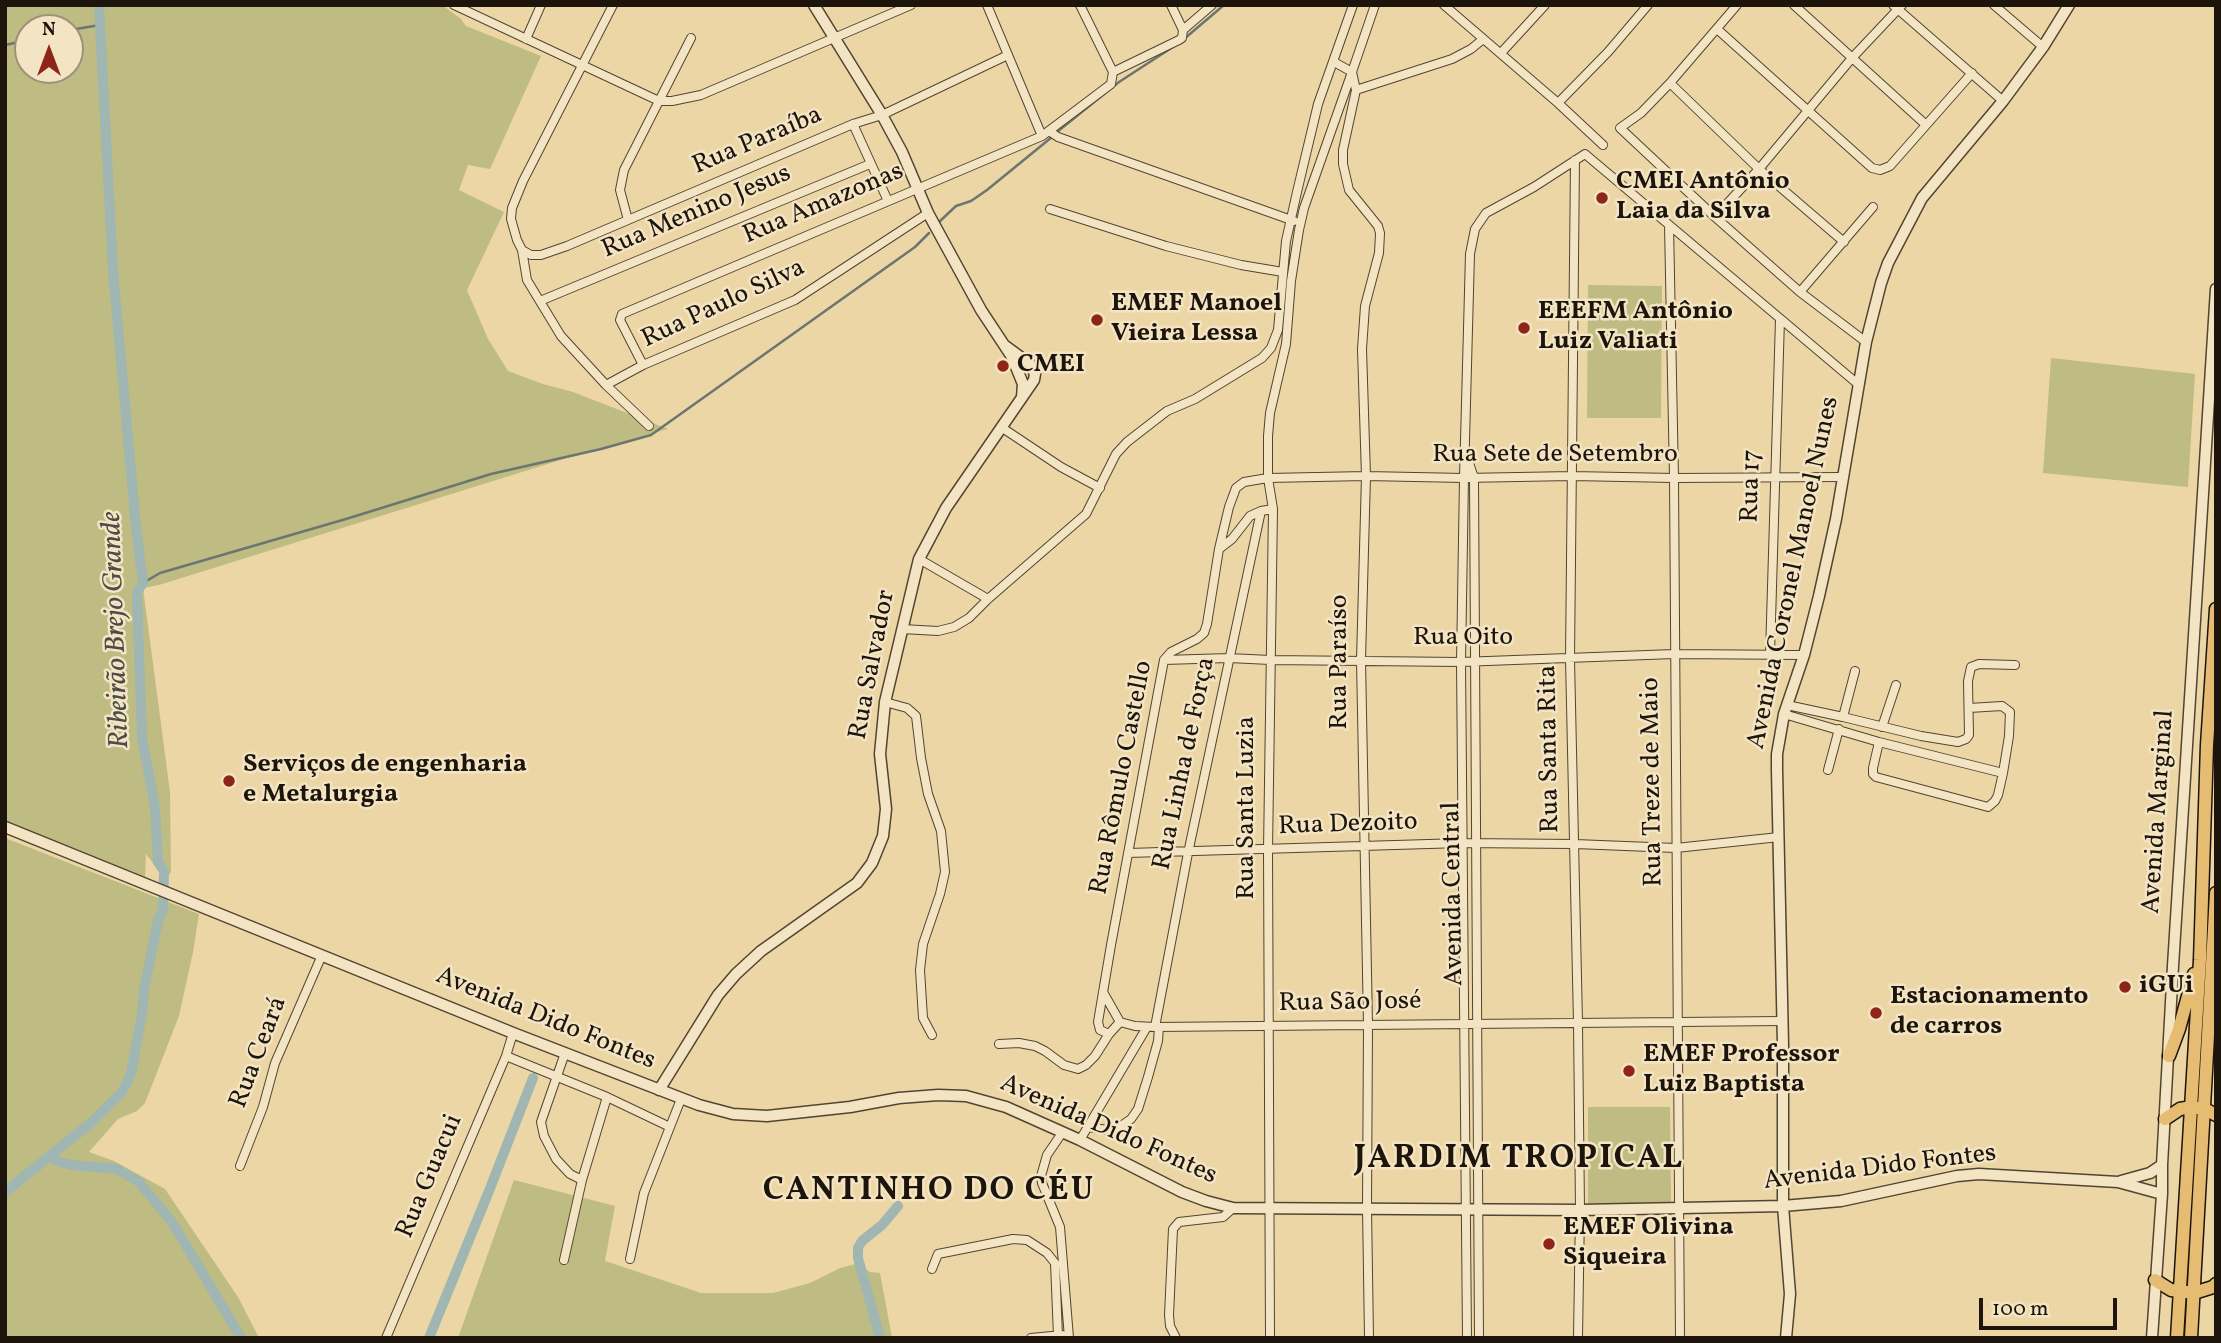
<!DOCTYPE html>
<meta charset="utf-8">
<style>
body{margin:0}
#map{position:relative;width:2221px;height:1343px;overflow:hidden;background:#edd6a5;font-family:Vollkorn,serif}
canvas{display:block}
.frame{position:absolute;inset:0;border:7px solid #1d150b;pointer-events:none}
.north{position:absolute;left:14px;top:14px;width:70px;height:70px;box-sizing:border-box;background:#f3e4c4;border:2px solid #9d917a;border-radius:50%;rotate:0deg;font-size:19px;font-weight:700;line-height:28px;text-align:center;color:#1d150b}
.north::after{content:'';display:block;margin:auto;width:24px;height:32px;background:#8f2418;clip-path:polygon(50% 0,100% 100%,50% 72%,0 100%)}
.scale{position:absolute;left:1979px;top:1298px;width:138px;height:32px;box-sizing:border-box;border:4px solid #1d150b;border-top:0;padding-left:9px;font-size:21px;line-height:24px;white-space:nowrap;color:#1d150b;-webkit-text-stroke:5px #f3e4c4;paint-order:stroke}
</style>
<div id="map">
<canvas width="2221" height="1343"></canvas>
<div class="frame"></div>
<div class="north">N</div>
<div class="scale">100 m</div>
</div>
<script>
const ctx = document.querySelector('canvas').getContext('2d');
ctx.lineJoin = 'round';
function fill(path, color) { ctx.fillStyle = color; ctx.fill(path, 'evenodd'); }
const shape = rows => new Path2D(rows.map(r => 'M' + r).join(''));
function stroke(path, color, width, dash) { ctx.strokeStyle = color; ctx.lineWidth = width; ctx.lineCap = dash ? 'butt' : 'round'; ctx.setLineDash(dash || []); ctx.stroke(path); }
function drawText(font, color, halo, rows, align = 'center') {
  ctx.font = font + ' Vollkorn,serif'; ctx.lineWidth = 5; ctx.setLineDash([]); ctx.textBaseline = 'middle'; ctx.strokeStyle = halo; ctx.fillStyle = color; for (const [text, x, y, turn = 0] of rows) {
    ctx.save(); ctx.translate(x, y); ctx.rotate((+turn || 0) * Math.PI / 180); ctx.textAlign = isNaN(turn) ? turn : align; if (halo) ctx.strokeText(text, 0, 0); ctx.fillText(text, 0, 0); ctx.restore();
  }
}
const green = shape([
 [5,5,442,5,461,19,466,26,541,56,490,169,468,165,459,190,504,212,467,290,488,339,508,371,543,384,573,392,668,429,567,458,159,585,143,588,170,792,171,872,168,876,161,874,146,854,145,877,5,821],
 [28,28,70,28,70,70,28,70],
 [1588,285,1662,286,1661,418,1587,418],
 [2051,358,2195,374,2188,487,2043,473],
 [5,838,199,914,193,952,179,1016,145,1103,137,1111,118,1119,89,1152,114,1161,165,1189,238,1297,259,1338,5,1338],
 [1588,1107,1670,1107,1671,1203,1588,1204],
 [514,1180,615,1206,605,1261,701,1293,773,1293,810,1283,840,1268,856,1264,870,1272,880,1273,892,1338,458,1338]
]);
const stream = shape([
 [70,30,100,25],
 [1184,39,1224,5],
 [5,45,28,40],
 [1057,132,1119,82,1176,45],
 [939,222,956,206,971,201,987,190,1052,137],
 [143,583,160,573,346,519,491,474,601,449,651,435,915,247,929,233]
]);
const canal = shape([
 [50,1157,60,1162,72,1165,117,1169,139,1182,172,1222,241,1338],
 [5,1192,92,1122,122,1092,131,1074,142,1014,144,990,158,921,163,909,164,871,158,862,155,807,142,738,137,592,143,583,136,527,113,271,99,5],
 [429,1338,489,1191,533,1078],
 [880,1338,858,1258,858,1248,862,1241,882,1225,898,1206]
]);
const minor = shape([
 [454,5,659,101,672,101,701,95,911,5],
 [613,5,523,181,512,208,511,219,517,240,522,250,527,280,561,336,606,385,649,426],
 [987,5,1042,136],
 [1080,5,1113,72],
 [1171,5,1183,30],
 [1444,5,1558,103,1603,145],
 [1737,5,1670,83,1641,113,1620,128,1715,217,1800,292,1866,342],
 [1794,5,1925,124],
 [1893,5,2003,101],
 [1994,5,2043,47],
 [1717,29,1872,168,1880,170,1890,166,1972,73],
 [526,39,541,5],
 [1501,53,1545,5],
 [1113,72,1179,40,1182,38,1183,30,1212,5],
 [1670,83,1759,169,1844,242],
 [1356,90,1452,59,1471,49,1482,40],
 [1558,103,1608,52,1648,5],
 [853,124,888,201],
 [1049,131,1058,137,1294,221],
 [1575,160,1570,659,1578,1023,1580,1210,1578,1338],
 [1050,209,1166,246,1241,265,1283,272],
 [1715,217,1759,169,1852,58,1902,5],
 [628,220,620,190,624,170,691,38],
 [1669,225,1674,478,1680,1338],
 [522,250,531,255,541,255,567,246,853,124,882,115,1008,55],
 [1800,292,1873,207],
 [540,301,870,164],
 [643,365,620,320,622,314,1042,136,1111,84,1113,72],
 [606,385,643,365,795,300,928,213],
 [1001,427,1061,467,1100,488],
 [1467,457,1474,478,1479,1338],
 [1273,509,1261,511,1250,516,1232,539,1219,549,1207,624,1204,633,1197,639,1171,652,1164,660,1111,945,1098,1022,1100,1030,1109,1034,1120,1022,1135,1026,1155,1027,1783,1021],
 [1219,549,1229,507,1236,488,1244,482,1268,478,1366,476,1464,478,1572,476,1674,478,1842,477],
 [919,559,988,599],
 [902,629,938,631,954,627,969,618,988,599,1086,514,1116,454,1127,442,1167,411,1195,399,1262,358,1271,348,1278,330,1286,241,1297,192,1318,104,1353,5],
 [1770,654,1780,319],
 [1164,660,1229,658,1270,660,1461,662,1674,654,1804,655],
 [1855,671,1843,717,1921,736,1958,742,1966,739,1969,735,1968,681,1971,667,1979,664,2015,665],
 [885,702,907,708,916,716,921,758,928,794,941,831,945,872,940,894,923,944,920,970,923,1018,932,1035],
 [1787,705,1843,717],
 [1784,714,1879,742,2003,773],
 [1882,727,1896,685],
 [1879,742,1873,768,1873,774,1876,777,1988,807,1995,801,1998,795,2003,773,2009,736,2010,712,2002,706,1969,708],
 [1828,770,1839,729],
 [1128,853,1462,843,1575,844,1676,848,1779,837],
 [1103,992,1120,1022],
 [1155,1027,1188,853,1261,511],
 [999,1044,1019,1043,1035,1046,1045,1051,1064,1065,1078,1069,1086,1065,1095,1056,1109,1034],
 [565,1053,541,1122,544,1136,556,1159,570,1174,582,1180],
 [506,1056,607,1097,670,1127],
 [1088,1127,1107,1130,1118,1128,1131,1119,1138,1109,1148,1077,1158,1041,1159,1027],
 [1062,1133,1047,1155,1041,1176,1042,1183,1060,1227,1069,1338],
 [1080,1140,1147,1027],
 [240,1166,263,1107,275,1063,322,955],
 [630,1259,644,1193,681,1099],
 [564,1260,582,1180,607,1097],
 [932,1269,938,1254,1013,1239,1027,1240,1047,1253,1055,1263,1058,1336],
 [386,1338,506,1056,513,1033],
 [1031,1338,1062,1335],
 [1176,1338,1170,1326,1169,1315,1173,1229,1179,1222,1223,1217,1233,1208],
 [1270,1338,1268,850,1273,509,1268,478,1268,436,1270,413,1286,344,1291,281,1299,230,1304,208,1352,72,1334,62],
 [1369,1338,1367,1208,1368,1025,1361,660,1366,476,1362,349,1365,306,1379,253,1380,233,1378,226,1349,190,1343,164,1343,150,1356,90,1352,72,1375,5],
 [1467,1338,1461,662,1464,478,1470,254,1475,229,1486,213,1534,187,1585,154,1859,385]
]);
const tertiary = shape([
 [814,5,882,115,902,152,928,213,981,310,1012,357,1023,384,1022,397],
 [5,827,513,1033,699,1105,733,1114,767,1116,850,1107,899,1098,938,1095,966,1096,1006,1107,1080,1140,1182,1192,1206,1201,1233,1208,1580,1210,1783,1206,1841,1201,1957,1176,1979,1174,2118,1182,2162,1194],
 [659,1090,718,995,736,974,761,951,857,883,872,863,883,836,886,809,880,754,885,702,919,559,946,508,1034,380,1035,374,1030,364,1004,345],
 [2121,1181,2150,1173,2162,1165],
 [1786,1338,1790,1294,1783,1206,1783,1045,1777,770,1777,754,1784,714,1804,655,1819,596,1836,519,1866,342,1881,283,1888,263,1922,198,2003,101,2043,47,2069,5],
 [2152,1338,2162,1194,2162,1165,2173,966,2216,289]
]);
const primary = shape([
 [2169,1056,2179,1029,2194,974],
 [2165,1119,2180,1109,2191,1107,2205,1109,2216,1115],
 [2155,1280,2171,1290,2194,1293,2213,1287,2216,1284],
 [2177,1338,2200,960,2207,745,2216,609],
 [2191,1338,2216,893]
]);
const markers = [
 [1602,198,7,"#8f2418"],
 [1097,320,7,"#8f2418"],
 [1524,328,7,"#8f2418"],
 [1003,366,7,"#8f2418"],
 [229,781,7,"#8f2418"],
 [2125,987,7,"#8f2418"],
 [1876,1013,7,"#8f2418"],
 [1629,1071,7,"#8f2418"],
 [1549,1244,7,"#8f2418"]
];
const streetNames = [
 ["Rua Paraíba",758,142,-23],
 ["Rua Amazonas",824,205,-23],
 ["Rua Menino Jesus",697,213,-23],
 ["Rua Paulo Silva",724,305,-25],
 ["Rua Sete de Setembro",1555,456],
 ["Rua 17",1753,486,-88],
 ["Avenida Coronel Manoel Nunes",1795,573,-78],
 ["Rua Oito",1463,639],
 ["Rua Paraíso",1341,662,-90],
 ["Rua Salvador",874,665,-79],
 ["Rua Santa Rita",1551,749,-91],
 ["Rua Linha de Força",1186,764,-78],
 ["Rua Rômulo Castello",1123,778,-79],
 ["Rua Treze de Maio",1654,782,-91],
 ["Rua Santa Luzia",1248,808,-90],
 ["Avenida Marginal",2160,812,-86],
 ["Rua Dezoito",1348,826,-2],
 ["Avenida Central",1455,894,-91],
 ["Rua São José",1350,1004,-1],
 ["Avenida Dido Fontes",545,1020,22],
 ["Rua Ceará",260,1053,-69],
 ["Avenida Dido Fontes",1108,1131,24],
 ["Avenida Dido Fontes",1880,1169,-7],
 ["Rua Guacui",431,1177,-67]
];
const poiNames = [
 ["CMEI Antônio",1616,183],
 ["Laia da Silva",1616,213],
 ["EMEF Manoel",1111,305],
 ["Vieira Lessa",1111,335],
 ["EEEFM Antônio",1538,313],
 ["Luiz Valiati",1538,343],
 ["CMEI",1017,366],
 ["Serviços de engenharia",243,766],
 ["e Metalurgia",243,796],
 ["iGUi",2139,987],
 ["Estacionamento",1890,998],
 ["de carros",1890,1028],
 ["EMEF Professor",1643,1056],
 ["Luiz Baptista",1643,1086],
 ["EMEF Olivina",1563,1229],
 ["Siqueira",1563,1259]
];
const waterNames = [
 ["Ribeirão Brejo Grande",118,630,-92]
];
const districtNames = [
 ["JARDIM TROPICAL",1519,1161],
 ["CANTINHO DO CÉU",929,1193]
];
fill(green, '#bebc82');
stroke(stream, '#6b7670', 2.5);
stroke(canal, '#9fb6b3', 10);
stroke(minor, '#514532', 10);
stroke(tertiary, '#514532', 13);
stroke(primary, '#1d150b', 15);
stroke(minor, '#f3e4c4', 8);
stroke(tertiary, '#f3e4c4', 10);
stroke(primary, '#e6bb72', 12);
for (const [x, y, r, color] of markers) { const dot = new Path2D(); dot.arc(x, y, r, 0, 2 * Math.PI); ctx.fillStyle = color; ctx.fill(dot); stroke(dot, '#f3e4c4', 2.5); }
drawText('26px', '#1d150b', '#f3e4c4', streetNames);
drawText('bold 26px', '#1d150b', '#f3e4c4', poiNames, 'left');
drawText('italic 28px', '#4a4d46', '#f3e4c4', waterNames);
ctx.letterSpacing = '2px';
drawText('bold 33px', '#1d150b', '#f3e4c4', districtNames);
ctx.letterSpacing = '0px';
</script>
